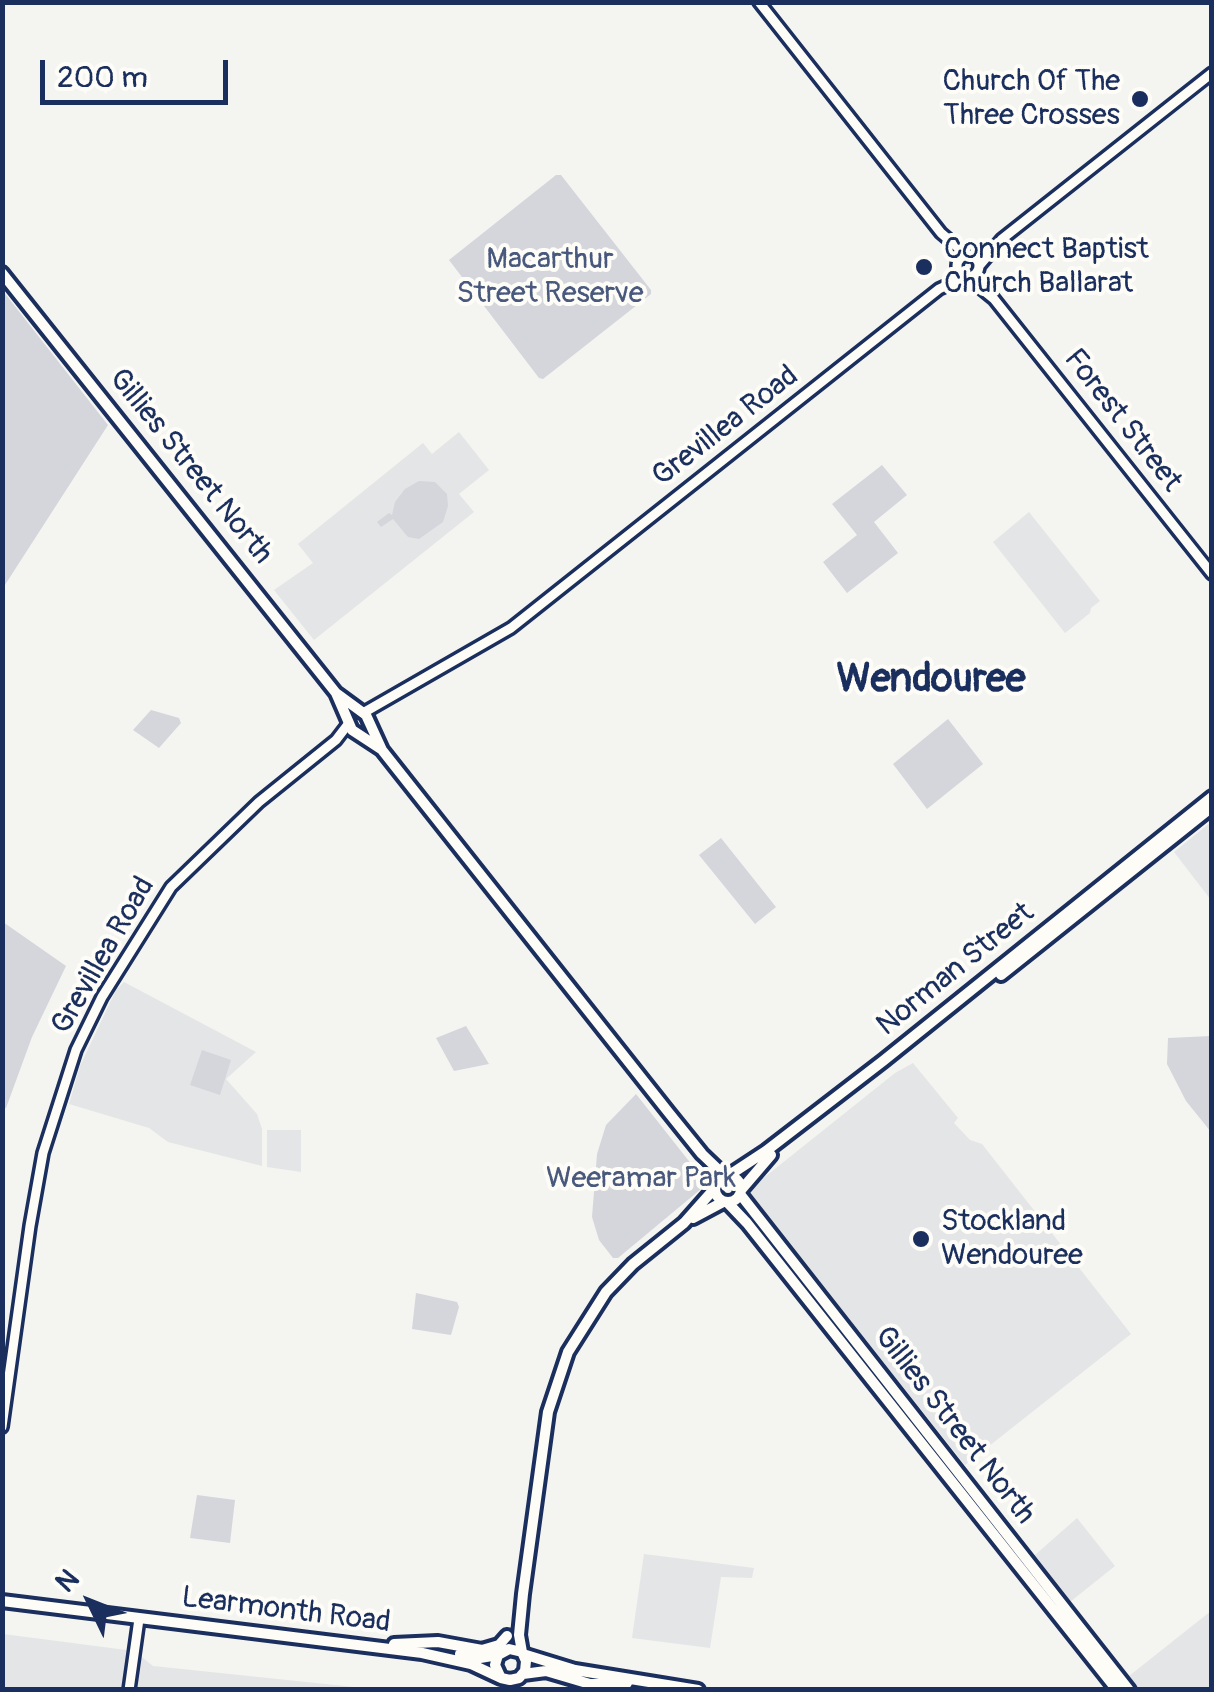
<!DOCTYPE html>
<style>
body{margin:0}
#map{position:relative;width:1214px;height:1692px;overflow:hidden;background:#f4f4f1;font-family:Pangolin,sans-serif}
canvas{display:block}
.frame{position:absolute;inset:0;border:5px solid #1b2f5e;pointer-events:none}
.north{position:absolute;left:40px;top:1552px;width:100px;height:100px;-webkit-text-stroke:8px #fdfcf7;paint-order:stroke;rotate:313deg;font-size:28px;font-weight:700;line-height:40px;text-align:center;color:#1b2f5e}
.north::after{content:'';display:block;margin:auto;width:35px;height:45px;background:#1b2f5e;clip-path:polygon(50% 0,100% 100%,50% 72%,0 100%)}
.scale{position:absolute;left:40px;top:60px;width:188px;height:45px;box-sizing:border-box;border:5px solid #1b2f5e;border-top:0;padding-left:12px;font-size:30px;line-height:35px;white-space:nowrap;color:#1b2f5e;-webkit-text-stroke:8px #fdfcf7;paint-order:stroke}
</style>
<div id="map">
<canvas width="1214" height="1692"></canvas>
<div class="frame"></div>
<div class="north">N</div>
<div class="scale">200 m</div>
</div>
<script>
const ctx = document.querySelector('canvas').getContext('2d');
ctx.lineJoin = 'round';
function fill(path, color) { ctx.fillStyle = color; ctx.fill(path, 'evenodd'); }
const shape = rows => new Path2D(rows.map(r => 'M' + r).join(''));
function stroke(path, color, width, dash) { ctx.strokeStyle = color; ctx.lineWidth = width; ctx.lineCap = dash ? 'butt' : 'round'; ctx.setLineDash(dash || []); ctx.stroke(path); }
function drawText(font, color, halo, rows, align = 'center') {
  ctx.font = font + ' Pangolin,sans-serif'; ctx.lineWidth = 8; ctx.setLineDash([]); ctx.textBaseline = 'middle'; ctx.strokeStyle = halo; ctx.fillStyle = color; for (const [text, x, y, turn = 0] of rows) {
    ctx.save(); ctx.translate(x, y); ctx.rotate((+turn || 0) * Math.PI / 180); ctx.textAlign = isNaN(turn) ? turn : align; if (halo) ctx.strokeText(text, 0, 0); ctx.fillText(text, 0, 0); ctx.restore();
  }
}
const built = shape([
 [459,432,489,470,459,494,474,512,314,640,274,590,313,563,298,544,423,443,432,454],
 [1029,512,1100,601,1091,608,1090,613,1065,633,993,542],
 [1211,822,1211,900,1174,852],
 [124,982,256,1052,226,1079,257,1114,262,1129,262,1166,168,1142,149,1128,69,1104,80,1066,116,990],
 [913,1063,958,1118,954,1123,970,1140,982,1144,1131,1334,965,1465,749,1193,751,1188,895,1073],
 [267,1130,301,1130,301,1172,267,1167],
 [1077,1518,1115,1566,1070,1602,1035,1555],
 [644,1554,754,1568,752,1578,721,1577,710,1648,632,1638],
 [1211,1611,1211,1689,1139,1689,1129,1676],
 [3,1634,134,1651,153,1666,373,1689,3,1690]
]);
const green = shape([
 [556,175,561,175,651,290,651,294,543,379,539,378,449,260],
 [3,291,108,425,3,588],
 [882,465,907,495,874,522,898,553,847,593,823,562,857,535,832,504],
 [419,481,435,482,447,494,448,506,443,522,419,539,408,537,393,519,381,527,377,522,389,513,392,515,395,502,405,489],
 [151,710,179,718,181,723,159,748,133,730],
 [948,719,983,764,927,809,893,764],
 [721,838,776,907,755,924,699,855],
 [3,922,66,966,32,1037,6,1108,2,1107],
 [466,1026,489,1064,454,1071,436,1038],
 [1211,1036,1212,1036,1211,1132,1186,1101,1167,1064,1168,1038],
 [202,1050,231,1060,220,1095,190,1085],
 [636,1094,707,1184,618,1258,613,1258,599,1240,592,1217,597,1154,606,1125],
 [416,1293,457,1302,459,1307,451,1335,412,1329],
 [197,1495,235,1500,230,1543,190,1538]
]);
const tertiary = shape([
 [759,2,941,233,968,256],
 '957 266a11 11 0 1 1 22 0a11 11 0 1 1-22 0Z',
 [979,266,1002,239,1212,73],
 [967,277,994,299,1212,574],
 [363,713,511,628,939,289,965,277],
 [2,1427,30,1226,43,1153,76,1050,102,997,171,887,259,802,336,740,349,723],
 [129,1690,139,1619]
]);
const secondary = shape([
 [2,273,336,693,352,730,381,749],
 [336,693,366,715,382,750,669,1113,702,1154,725,1176],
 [1001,975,1212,807],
 '715 1189a13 13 0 1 1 26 0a13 13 0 1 1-26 0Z',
 [728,1176,766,1151,883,1061,1212,797],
 [741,1190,771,1155],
 [740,1194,1129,1690],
 [727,1202,747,1223,1117,1690],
 [693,1218,723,1202],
 [2,1601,422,1653,471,1664,501,1678,510,1680,519,1678,525,1671,526,1661,522,1652,509,1649,498,1655,495,1665,500,1676],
 [394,1644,438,1642,482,1650,499,1645,507,1636],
 [522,1652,519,1635,523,1594,548,1412,568,1352,606,1292,633,1264,684,1223,715,1188],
 [460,1654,480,1658,498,1655],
 [523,1654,575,1670,698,1690],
 [523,1674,546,1671,590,1684,627,1683]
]);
const markers = [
 [1140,99,10,"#1b2f5e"],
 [924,267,10,"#1b2f5e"],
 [921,1239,10,"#1b2f5e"]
];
const poiNames = [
 ["Church Of The",1120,82,"right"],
 ["Three Crosses",1120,116,"right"],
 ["Connect Baptist",944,250],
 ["Church Ballarat",944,284],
 ["Stockland",941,1222],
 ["Wendouree",941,1256]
];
const parkNames = [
 ["Macarthur",550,260],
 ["Street Reserve",550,294],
 ["Weeramar Park",641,1179]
];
const streetNames = [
 ["Forest Street",1122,421,52],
 ["Grevillea Road",726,427,-38],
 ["Gillies Street North",190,467,51],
 ["Grevillea Road",104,956,-60],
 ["Norman Street",956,970,-39],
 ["Gillies Street North",954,1426,52],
 ["Learmonth Road",286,1611,7]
];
const districtNames = [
 ["Wendouree",931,681]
];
fill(built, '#e4e5e6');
fill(green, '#d4d6db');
stroke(tertiary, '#1b2f5e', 16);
stroke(secondary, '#1b2f5e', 18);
stroke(tertiary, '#fdfcf7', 9);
stroke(secondary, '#fdfcf7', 10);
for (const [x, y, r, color] of markers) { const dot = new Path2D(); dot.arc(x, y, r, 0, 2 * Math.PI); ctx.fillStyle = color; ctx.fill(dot); stroke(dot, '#fdfcf7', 4); }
drawText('30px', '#1b2f5e', '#fdfcf7', poiNames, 'left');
drawText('30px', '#49597d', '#fdfcf7', parkNames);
drawText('30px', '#1b2f5e', '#fdfcf7', streetNames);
drawText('bold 40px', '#1b2f5e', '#fdfcf7', districtNames);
</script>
